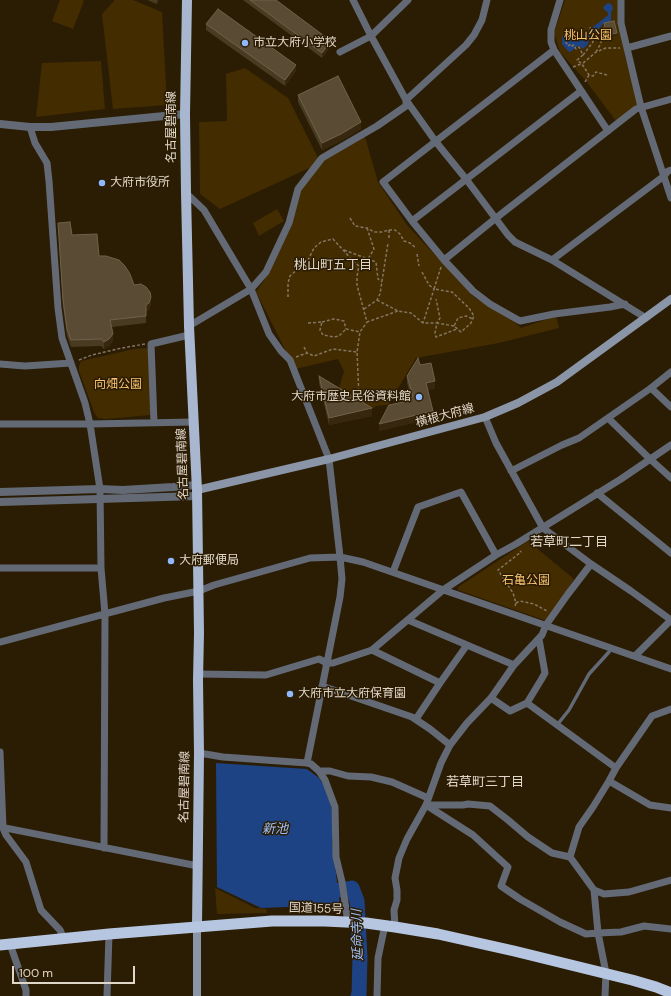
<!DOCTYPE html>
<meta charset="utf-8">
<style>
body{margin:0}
#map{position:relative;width:671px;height:996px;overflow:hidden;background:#2b1c04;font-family:"DM Sans",sans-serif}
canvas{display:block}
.scale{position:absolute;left:12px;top:966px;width:123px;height:18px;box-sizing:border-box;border:2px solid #e1d7c9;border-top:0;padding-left:5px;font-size:12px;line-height:14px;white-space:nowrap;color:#e1d7c9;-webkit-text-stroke:3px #2b1c04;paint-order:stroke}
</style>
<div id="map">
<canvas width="671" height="996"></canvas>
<div class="scale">100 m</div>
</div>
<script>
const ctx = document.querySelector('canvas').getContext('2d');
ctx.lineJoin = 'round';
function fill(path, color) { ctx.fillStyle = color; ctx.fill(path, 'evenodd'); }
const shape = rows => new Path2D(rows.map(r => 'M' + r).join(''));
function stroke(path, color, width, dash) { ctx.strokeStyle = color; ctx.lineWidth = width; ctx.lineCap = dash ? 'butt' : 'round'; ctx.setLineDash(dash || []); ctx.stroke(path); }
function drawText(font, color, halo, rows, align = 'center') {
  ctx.font = font + ' "DM Sans","Noto Sans JP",sans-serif'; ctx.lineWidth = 3; ctx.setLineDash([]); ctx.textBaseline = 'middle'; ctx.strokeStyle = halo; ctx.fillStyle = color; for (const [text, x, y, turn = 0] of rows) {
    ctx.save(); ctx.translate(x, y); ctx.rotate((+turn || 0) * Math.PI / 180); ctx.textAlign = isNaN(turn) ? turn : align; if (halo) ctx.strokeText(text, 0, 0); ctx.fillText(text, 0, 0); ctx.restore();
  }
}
const green = shape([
 [60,0,82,0,84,1,73,29,52,21],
 [115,0,133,0,162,12,167,105,113,109,102,14],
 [565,0,618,0,625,57,639,104,616,121,586,81,560,52,554,33],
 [101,61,105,109,36,117,42,63],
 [245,68,288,98,318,158,316,165,220,209,200,194,199,122,227,121,226,74],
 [365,137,378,182,407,225,475,298,509,317,521,328,556,316,559,328,499,343,416,358,388,405,376,406,369,412,338,392,344,371,338,359,295,369,256,292,268,274,292,225,299,190,324,160],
 [277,209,284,221,259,236,253,223],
 [149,348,150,382,150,415,106,419,98,418,94,412,79,371,79,366,81,361,134,349],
 [528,541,574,579,547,621,458,590,458,587],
 [215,888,255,908,266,909,267,913,217,914]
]);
const water = shape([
 [608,3,611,4,613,8,611,13,611,21,610,23,603,24,600,28,594,32,590,36,588,44,584,48,582,49,580,46,578,46,570,52,568,51,562,44,562,37,563,35,566,33,570,33,575,39,577,39,582,36,607,16,608,15,608,13,603,8,604,6],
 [216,763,307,769,319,778,327,789,333,816,332,843,340,905,261,908,217,887]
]);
const river = shape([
 [339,890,347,889,352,888,357,901,360,957,359,995,358,996]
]);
const path = shape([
 [565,33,568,40,566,42,568,46,571,44,572,46,574,45,576,49,579,47,583,55,577,60,582,64],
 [596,52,601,43,601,34,604,27],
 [583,55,593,42,590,27],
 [573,67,581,64],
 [607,75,596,72,593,76,589,75,582,64,596,52,606,48,620,48],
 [585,82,589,75],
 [350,218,355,226,367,228,374,232,382,232,389,230,395,230,400,234,404,241,410,243,416,248],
 [367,228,374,249,368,259],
 [389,238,389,230],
 [344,250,376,262,378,279,382,282],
 [417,254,419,266],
 [441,267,434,289,452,292,469,308,474,316,471,323,461,332,454,326,458,318,466,316,473,319],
 [422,272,429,285,434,289,423,323],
 [288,297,288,283,290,276,308,260,314,248,321,242,333,239,353,261,359,266,357,276,357,285,367,322,398,311],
 [377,300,398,311,411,313,423,323,437,323,440,318,436,299],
 [364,309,377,300,380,294,388,243],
 [322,322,334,319,344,321,346,329],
 [308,323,322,322,320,330,323,335,334,337,339,336,346,329],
 [454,326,437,323,435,333,436,337,457,329],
 [346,329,360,332],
 [304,347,307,353,314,356,333,349,357,352],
 [296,357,307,353],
 [79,360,92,355,122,348,145,344],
 [359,396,357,352,360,332,367,322],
 [516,603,520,601,534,604,547,611],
 [515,606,516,603,513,593,498,570,521,552,520,551]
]);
const service = shape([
 [557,725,569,710,589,674,609,652,611,648]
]);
const minor = shape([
 [353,0,371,36,406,100,436,142,466,179,508,235,515,242,552,260,646,318],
 [560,0,551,30,551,42,554,50,608,131],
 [621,0,621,23,641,107,671,198],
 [627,48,671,36],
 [554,50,383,182,412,221,444,260,473,291,490,304,520,321,554,314,610,307,625,304],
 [340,52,371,36,408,0],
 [30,127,35,143,47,163,49,181,58,308,62,338,85,403,90,424,100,489,101,568],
 [186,193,204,210,251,289,269,334,281,351,290,360,329,459,340,557,342,579,340,597,307,763],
 [412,221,581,91],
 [444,260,496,218,636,109,671,99],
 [552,260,664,176,668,171,671,170],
 [189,326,251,289,266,272,289,223,298,189,322,158,377,126,406,106,406,100,466,45,474,35,482,20,487,0],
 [0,364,25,366,71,363],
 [651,388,671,407],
 [485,417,496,443,543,528,591,564,631,591,671,620],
 [608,418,650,459,671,478],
 [154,423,151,344,189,335],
 [0,424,90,424,194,422],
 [511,471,562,445,579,438,651,388,671,372],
 [597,493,671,553],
 [0,568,101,568,105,614,104,848],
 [393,572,418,507,461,492,496,555],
 [408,620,514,665],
 [0,642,164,598,199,591,214,585,310,558,340,557,363,562,671,669],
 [372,650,440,683],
 [635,656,671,620],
 [198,674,266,675,319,659,327,663,333,663,372,650,443,590,496,555,516,544,621,479,671,445],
 [322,686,412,717,430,729,450,745],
 [491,698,510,711,527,703,616,768,609,781,650,805,671,808],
 [527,703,541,680,545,673,539,639],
 [416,719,440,683,467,645],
 [0,752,3,828,6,835,26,862,41,910,60,930,64,939],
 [199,753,223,757,307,763,311,764,319,771,325,780,335,807,336,857,342,882,348,923],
 [616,768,652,716,671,709],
 [319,771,330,771,348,776,371,777,392,782,428,798],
 [426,805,473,835,508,867,501,886,520,899,560,922,586,934,598,933,606,973,605,996],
 [427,805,463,805,468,804,490,806,508,820,528,837,552,853,570,857,594,890,604,894,629,892,671,880],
 [0,827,198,866],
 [570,857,579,827,593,807,609,781],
 [594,890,598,933,621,932,644,926,671,929],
 [395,927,394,910,397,900,397,890,395,878,399,858,407,839,426,805,441,763,450,745,467,723,491,698,514,665,542,635,546,625,568,594,591,564],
 [10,944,26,990,26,996],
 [107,996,109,934],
 [377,996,378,958,385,925]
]);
const tertiary = shape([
 [0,124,30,127,51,127,185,114],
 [0,492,100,489,123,490,173,487,197,485],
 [0,502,197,496]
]);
const secondary = shape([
 [197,490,329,459,485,417,518,403,557,382,671,299],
 [197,926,197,996]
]);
const primary = shape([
 [187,0,185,114,186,193,189,326,197,490,199,633,198,680,199,753,197,926]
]);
const trunk = shape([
 [0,945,109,934,272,921,325,921,366,923,395,927,438,934,514,951,632,980,656,987,671,993]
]);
const wall = shape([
 [147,0,158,0,157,4],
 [243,0,276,0,331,46,322,58],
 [604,23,617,36,607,39,604,27],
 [206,24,296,71,285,86,206,30],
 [298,95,361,129,341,141,322,150,298,102],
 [58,223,72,235,99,256,134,285,151,304,149,310,146,312,146,323,112,327,113,341,109,346,104,349,101,346,71,347,67,336,63,307],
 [420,365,435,388,428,390,433,418,379,431,411,398,407,383,407,376],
 [319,376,372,416,329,425,319,383]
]);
const shadedWall = shape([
 [617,33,617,36,607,39,607,35],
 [331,41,331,46,322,58,322,53],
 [296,65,296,71,285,86,285,80],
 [361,122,361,129,341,141,322,150,322,143],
 [151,297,151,304,149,310,146,312,146,305],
 [113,334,113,341,109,346,104,349,104,342],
 [435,381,435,388,426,390,426,383],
 [372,408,372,416,329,425,329,418],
 [433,411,433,418,379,431,379,424]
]);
const building = shape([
 [250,0,276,0,331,41,322,53,250,0],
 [218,9,296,65,285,80,206,24,218,9],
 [614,21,617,33,607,35,604,23,614,21],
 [338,76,361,122,341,134,322,143,298,95,338,76],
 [70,222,72,235,97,234,99,256,106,256,119,260,125,266,130,274,134,285,141,284,146,287,150,292,151,297,149,303,146,305,146,316,110,320,113,334,109,339,104,342,101,339,71,340,67,329,63,300,58,223,70,222],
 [418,358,420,365,431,363,435,381,426,383,433,411,379,424,389,405,408,401,413,396,407,376,418,358],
 [319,376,372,408,329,418,319,376]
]);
const markers = [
 [245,43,4,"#8fb8fd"],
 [102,183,4,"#8fb8fd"],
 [419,397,4,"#8fb8fd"],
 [171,561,4,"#8fb8fd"],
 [290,694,4,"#8fb8fd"]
];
const parkNames = [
 ["桃山公園",588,36],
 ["向畑公園",118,385],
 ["石亀公園",526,581]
];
const poiNames = [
 ["市立大府小学校",253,43],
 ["大府市役所",110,183],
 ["大府市歴史民俗資料館",411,397,"right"],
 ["大府郵便局",179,561],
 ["大府市立大府保育園",298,694]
];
const streetNames = [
 ["名古屋碧南線",172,127,-90],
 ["横根大府線",445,416,-15],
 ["名古屋碧南線",183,464,-92],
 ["名古屋碧南線",185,787,-89],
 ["国道155号",316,909,2]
];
const neighbourhoodNames = [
 ["桃山町五丁目",333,266],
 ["若草町二丁目",569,543],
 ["若草町三丁目",485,783]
];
const waterNames = [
 ["新池",275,830],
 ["延命寺川",358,935,-92]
];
fill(green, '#442c01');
fill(water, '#1e4384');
stroke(river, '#1e4384', 15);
stroke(path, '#827562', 1.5, [3, 2]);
stroke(service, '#636a76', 3.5);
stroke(minor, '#636a76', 7);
stroke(tertiary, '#636a76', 8);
stroke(secondary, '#8a95a8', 8);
stroke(primary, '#a8b7cf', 10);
stroke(trunk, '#b6c6e0', 11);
fill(wall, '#493a22');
fill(shadedWall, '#36270e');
fill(building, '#5a4b34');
stroke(building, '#6f614b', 1);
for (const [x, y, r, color] of markers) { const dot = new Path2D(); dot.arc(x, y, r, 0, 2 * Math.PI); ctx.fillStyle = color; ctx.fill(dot); stroke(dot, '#2b1c04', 1.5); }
drawText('12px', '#f7c16f', '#2b1c04', parkNames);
drawText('12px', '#e1d7c9', '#2b1c04', poiNames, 'left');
drawText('12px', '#e1d7c9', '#2b1c04', streetNames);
drawText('13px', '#e1d7c9', '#2b1c04', neighbourhoodNames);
drawText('italic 13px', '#9fc1f9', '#2b1c04', waterNames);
</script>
